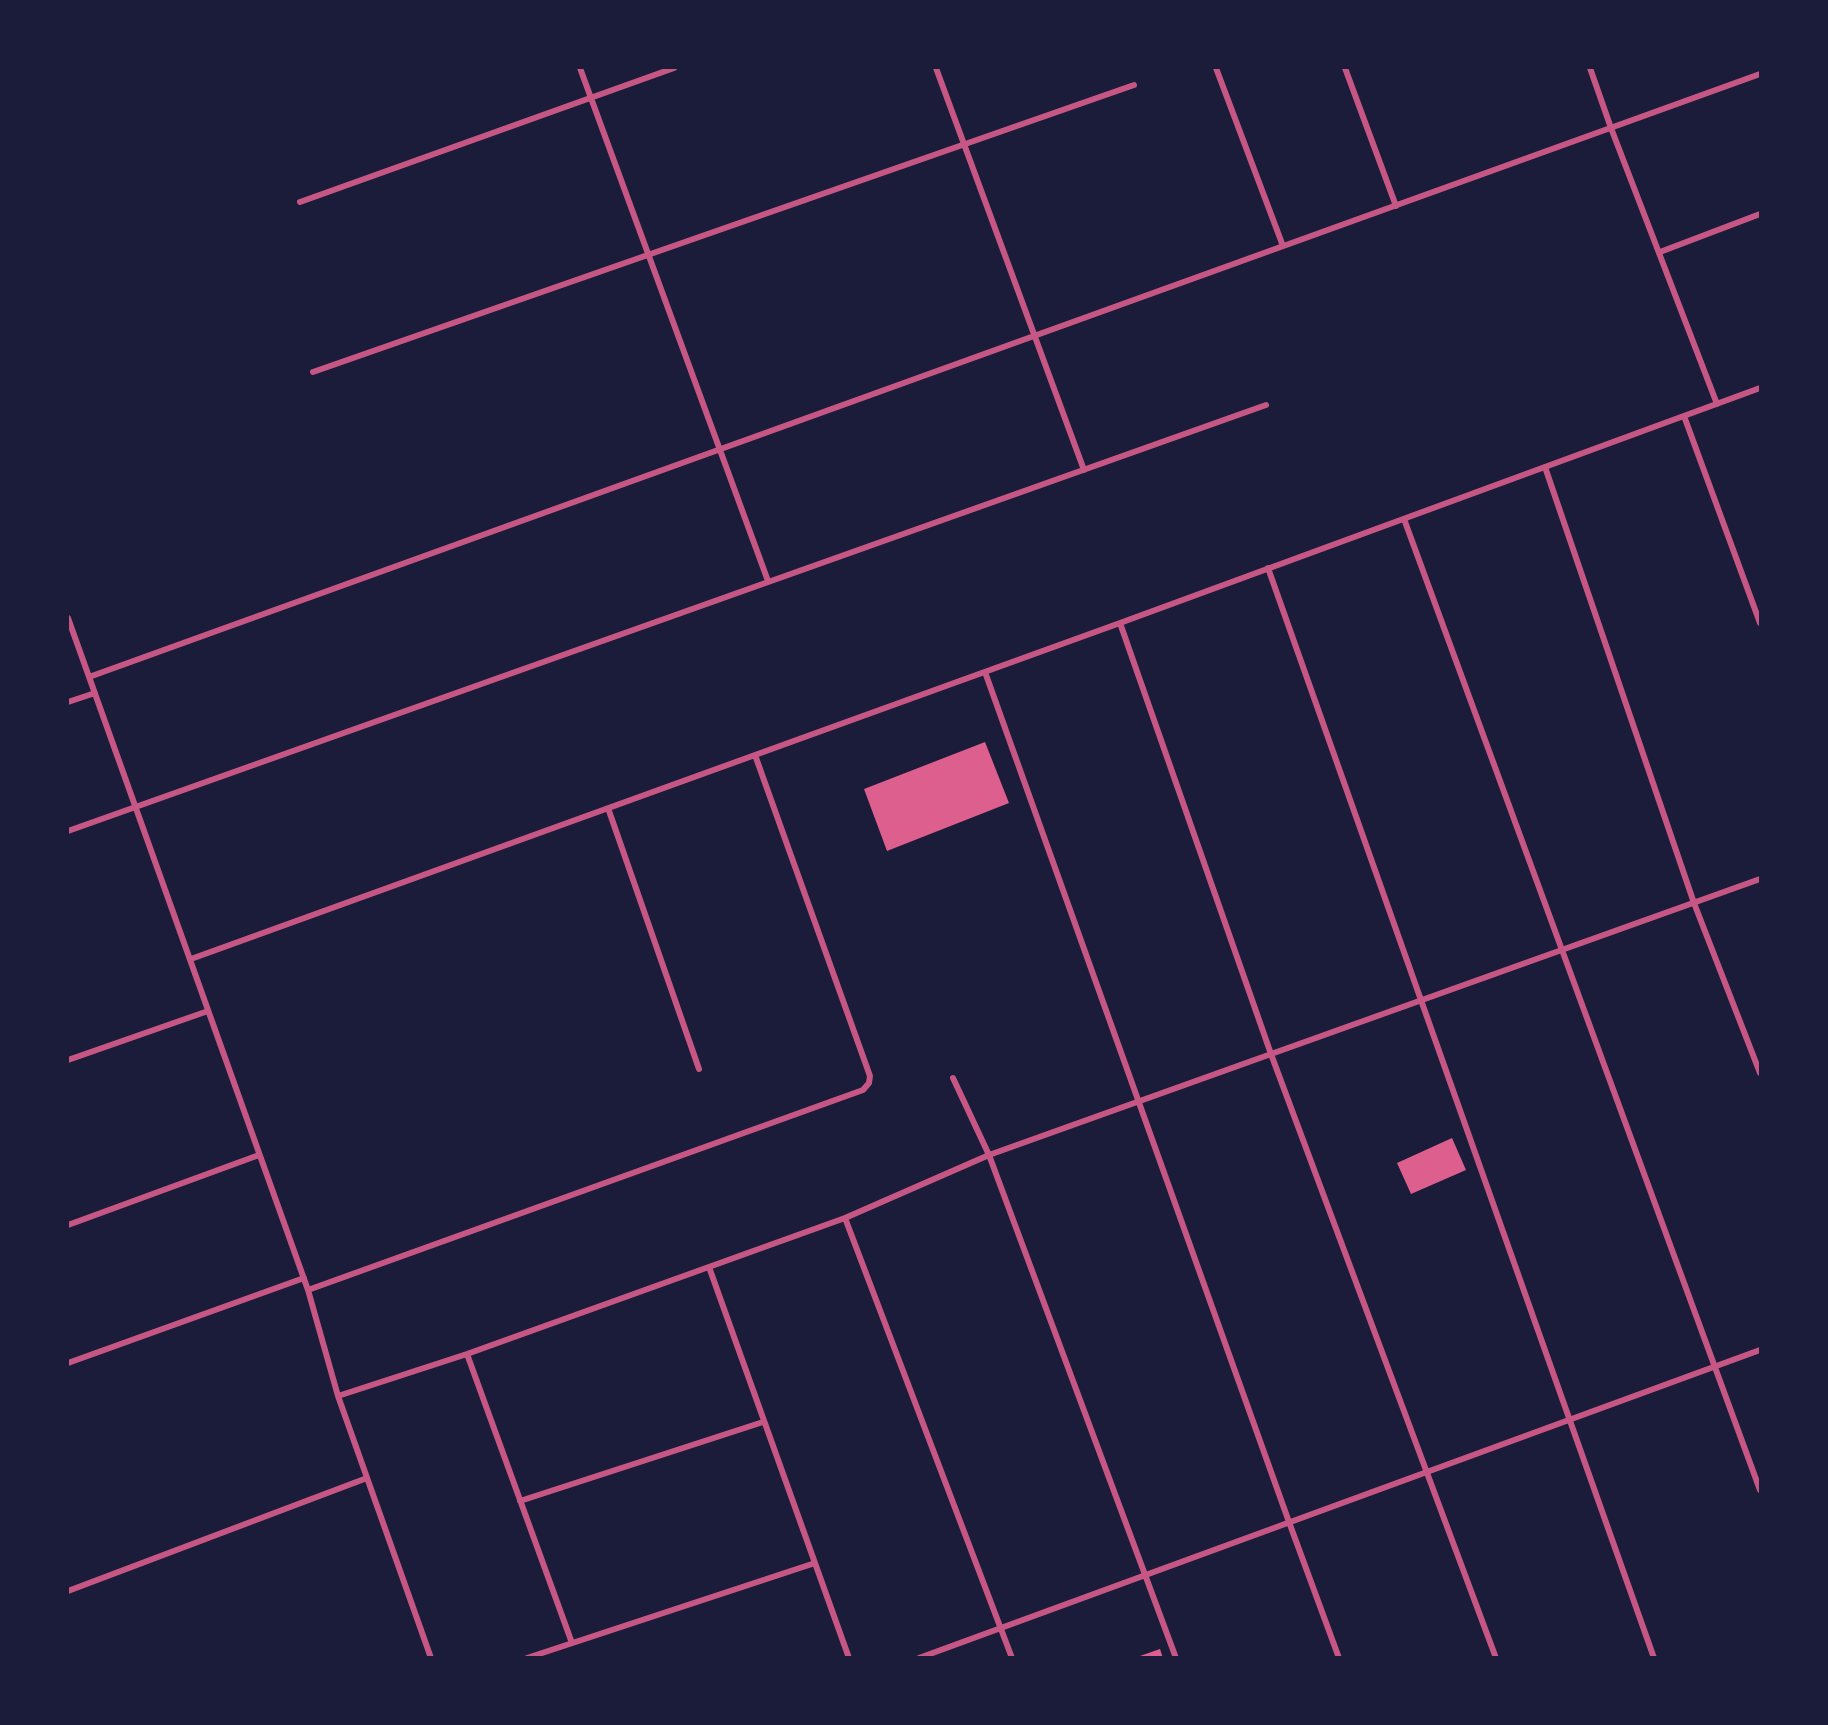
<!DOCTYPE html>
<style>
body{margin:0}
#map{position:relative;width:1828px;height:1725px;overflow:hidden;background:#1b1b3a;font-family:"IBM Plex Sans",sans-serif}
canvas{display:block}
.frame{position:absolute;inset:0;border:69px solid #1b1b3a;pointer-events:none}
</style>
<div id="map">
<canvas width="1828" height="1725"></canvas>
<div class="frame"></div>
</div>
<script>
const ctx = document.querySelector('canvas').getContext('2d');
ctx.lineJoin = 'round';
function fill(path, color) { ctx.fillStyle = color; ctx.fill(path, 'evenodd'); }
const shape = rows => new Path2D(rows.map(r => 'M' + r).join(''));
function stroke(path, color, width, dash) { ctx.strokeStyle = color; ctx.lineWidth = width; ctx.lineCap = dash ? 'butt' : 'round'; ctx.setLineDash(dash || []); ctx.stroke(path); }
const building = shape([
 [985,742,1009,803,887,851,864,789],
 [1452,1138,1466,1170,1411,1194,1397,1163],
 [1160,1649,1163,1658,1137,1658,1137,1657]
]);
const minor = shape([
 [580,68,768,581],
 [936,68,1084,470],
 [1216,68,1283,246],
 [1345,68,1396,206],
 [1590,68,1611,128,1717,404],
 [300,202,674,68],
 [1660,252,1760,214],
 [313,372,1134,85],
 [1684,416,1760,623],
 [1545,467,1694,903,1760,1073],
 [1404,519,1760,1490],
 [1268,568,1654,1658],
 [68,618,308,1290,338,1396,431,1658],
 [1120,623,1271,1054,1496,1658],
 [985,672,1289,1522,1339,1658],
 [89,677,1760,74],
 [68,702,95,693],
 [608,808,699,1069],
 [68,831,1266,405],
 [191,959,1120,623,1760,388],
 [68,1060,208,1011],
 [953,1078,989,1155,1176,1658],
 [845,1218,1012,1658],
 [68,1225,259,1155],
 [709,1267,849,1658],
 [308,1290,863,1090,869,1083,870,1076,755,755],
 [467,1354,572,1643],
 [68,1363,304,1278],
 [338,1396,467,1354,845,1218,989,1155,1760,879],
 [520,1501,763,1422],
 [68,1591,367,1478],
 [527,1658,815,1563],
 [919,1658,1760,1350]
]);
fill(building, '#dd5f8e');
stroke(minor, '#c65784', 6);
</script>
